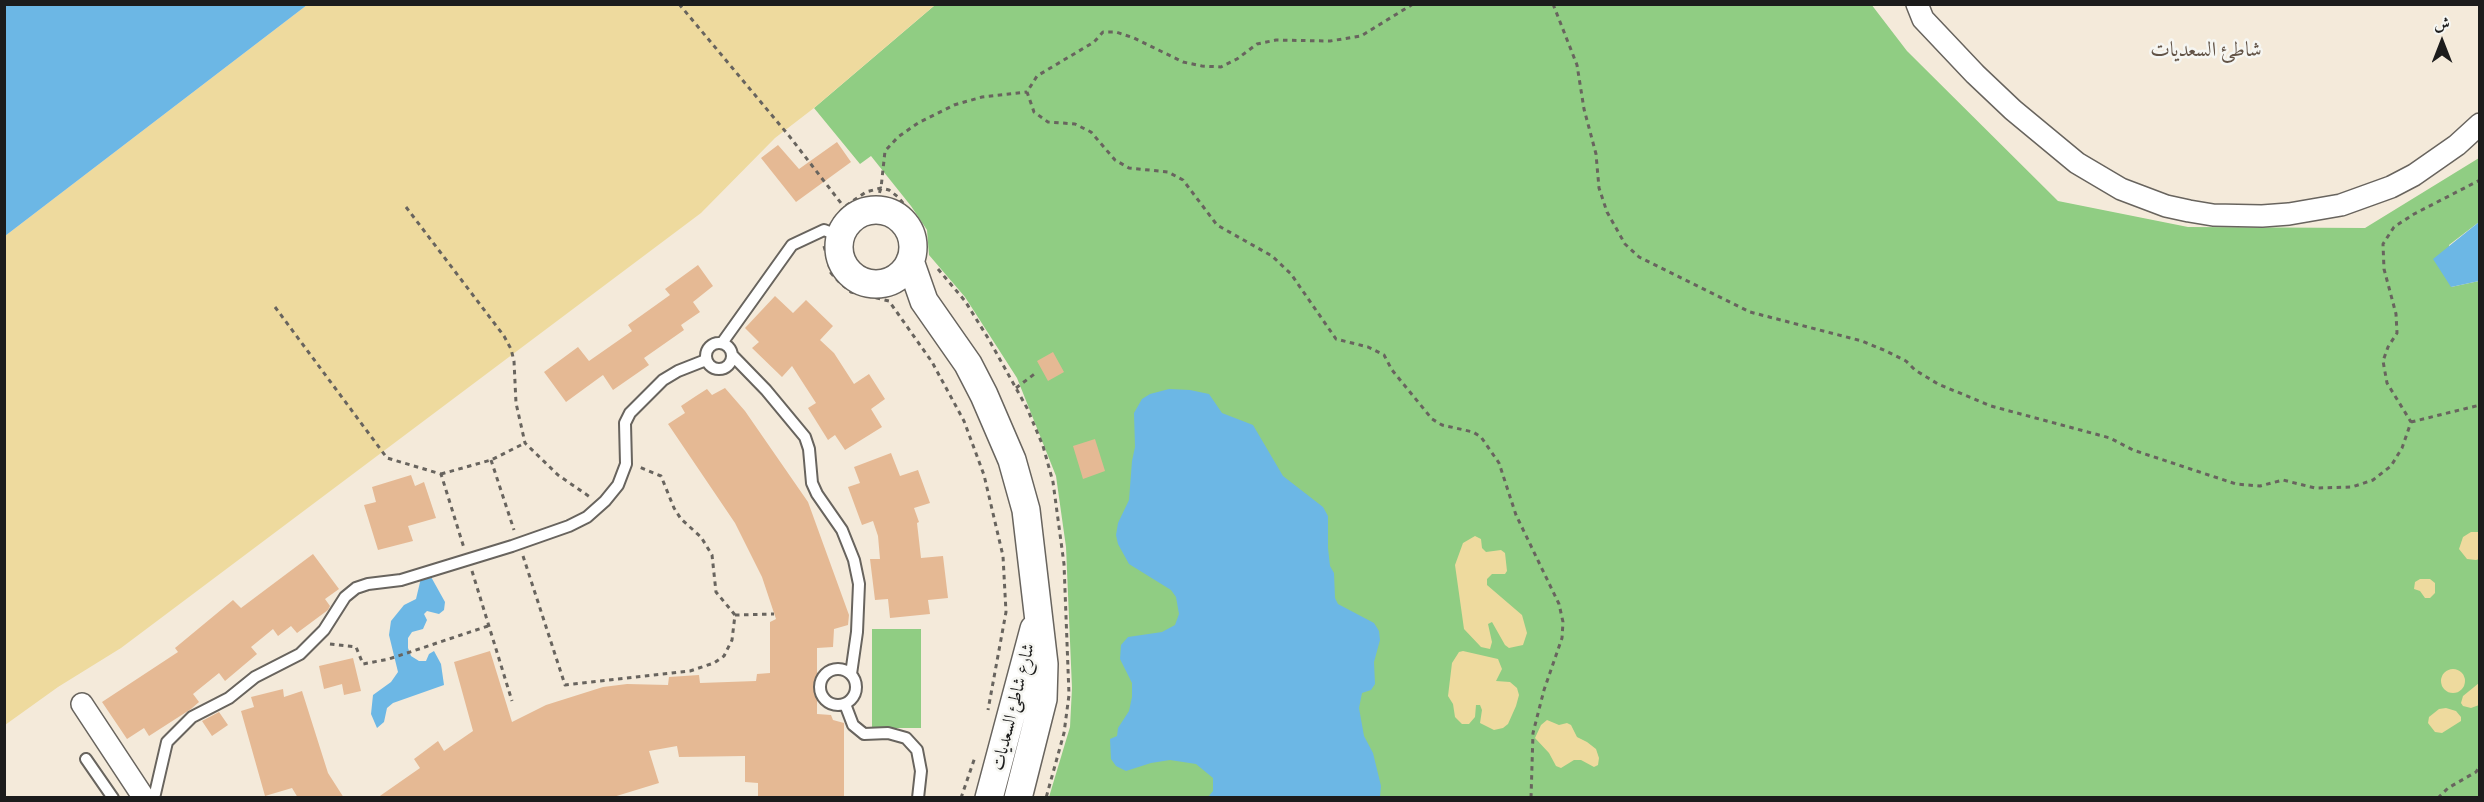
<!DOCTYPE html>
<meta charset="utf-8">
<style>
body{margin:0}
#map{position:relative;width:2484px;height:802px;overflow:hidden;background:#f4eada;font-family:"IM FELL French Canon",Amiri,serif}
canvas{display:block}
.frame{position:absolute;inset:0;border:6px solid #1c1c1c;pointer-events:none}
.north{position:absolute;left:2412px;top:12px;width:60px;height:60px;-webkit-text-stroke:4px #f6f6f2;paint-order:stroke;rotate:0deg;font-size:16px;font-weight:700;line-height:24px;text-align:center;color:#1c1c1c}
.north::after{content:'';display:block;margin:auto;width:21px;height:27px;background:#1c1c1c;clip-path:polygon(50% 0,100% 100%,50% 72%,0 100%)}
</style>
<div id="map">
<canvas width="2484" height="802"></canvas>
<div class="frame"></div>
<div class="north">ش</div>
</div>
<script>
const ctx = document.querySelector('canvas').getContext('2d');
ctx.lineJoin = 'round';
function fill(path, color) { ctx.fillStyle = color; ctx.fill(path, 'evenodd'); }
const shape = rows => new Path2D(rows.map(r => 'M' + r).join(''));
function stroke(path, color, width, dash) { ctx.strokeStyle = color; ctx.lineWidth = width; ctx.lineCap = dash ? 'butt' : 'round'; ctx.setLineDash(dash || []); ctx.stroke(path); }
function drawText(font, color, halo, rows, align = 'center') {
  ctx.font = font + ' "IM FELL French Canon",Amiri,serif'; ctx.lineWidth = 5; ctx.setLineDash([]); ctx.textBaseline = 'middle'; ctx.strokeStyle = halo; ctx.fillStyle = color; for (const [text, x, y, turn = 0] of rows) {
    ctx.save(); ctx.translate(x, y); ctx.rotate((+turn || 0) * Math.PI / 180); ctx.textAlign = isNaN(turn) ? turn : align; if (halo) ctx.strokeText(text, 0, 0); ctx.fillText(text, 0, 0); ctx.restore();
  }
}
const green = shape([
 [1871,4,1907,51,2058,201,2188,227,2365,228,2479,158,2479,222,2449,245,2451,287,2479,281,2479,797,1049,797,1070,727,1072,688,1066,547,1056,476,1017,378,965,297,929,255,927,230,911,206,871,156,860,164,814,108,935,5],
 [872,629,921,629,921,728,872,728]
]);
const sand = shape([
 [307,5,935,5,814,108,775,138,701,213,121,648,58,687,5,725,5,236],
 [2471,532,2479,532,2479,559,2476,560,2467,559,2459,549,2463,537],
 [1475,536,1481,539,1482,548,1486,552,1501,550,1505,553,1507,571,1505,574,1492,574,1487,579,1487,585,1522,615,1527,633,1523,645,1509,648,1505,645,1492,622,1488,624,1492,642,1490,649,1481,647,1464,629,1455,565,1463,543],
 [2420,579,2430,579,2435,583,2435,593,2430,598,2425,598,2420,591,2414,589,2415,582],
 [1463,651,1498,659,1502,669,1496,681,1510,682,1517,688,1519,695,1516,706,1508,724,1503,728,1494,730,1480,723,1482,710,1480,705,1476,705,1475,717,1469,724,1462,724,1455,717,1453,704,1448,696,1452,663,1459,652],
 '2441 681a12 12 0 1 1 24 0a12 12 0 1 1-24 0Z',
 [2479,683,2479,705,2471,708,2463,706,2461,703,2463,696],
 [2446,708,2456,711,2461,717,2461,721,2442,733,2435,732,2428,723,2429,717,2439,709],
 [1547,720,1559,725,1567,723,1571,725,1577,737,1587,742,1596,749,1599,758,1598,765,1594,767,1581,760,1574,760,1561,768,1556,766,1549,753,1535,738,1541,725]
]);
const water = shape([
 [5,4,307,4,307,5,5,236],
 [2479,222,2479,281,2451,287,2433,259],
 [1169,389,1190,390,1209,394,1222,413,1253,425,1283,476,1323,507,1328,516,1328,548,1330,566,1334,573,1335,598,1338,604,1374,623,1379,631,1380,640,1374,662,1375,684,1371,690,1362,693,1359,708,1364,736,1373,753,1381,786,1380,797,1208,797,1213,791,1213,778,1196,764,1170,760,1151,763,1126,771,1116,766,1111,759,1110,739,1117,736,1118,728,1129,711,1132,697,1132,683,1120,659,1121,645,1128,637,1162,632,1175,625,1179,614,1176,597,1171,590,1129,564,1118,544,1116,535,1118,523,1129,500,1132,461,1135,447,1134,413,1142,399,1150,394],
 [430,575,445,602,444,610,439,614,427,611,424,614,427,620,423,629,412,632,408,638,408,648,411,656,419,661,426,661,429,654,434,651,441,664,444,685,393,703,387,708,384,722,377,728,371,714,373,695,391,682,398,672,389,635,391,621,404,605,416,599,421,578]
]);
const building = shape([
 [837,142,851,162,796,202,761,158,778,145,799,169],
 [698,265,713,286,693,302,700,312,681,325,684,330,644,358,649,365,613,390,603,375,566,402,544,372,578,347,589,361,632,331,628,325,670,295,665,289],
 [775,296,793,313,806,300,833,326,820,340,834,353,854,384,869,374,885,399,871,409,882,427,845,450,835,435,828,440,808,408,816,403,792,366,782,377,752,348,759,342,745,328],
 [1053,352,1064,372,1048,381,1037,361],
 [725,388,745,411,808,502,849,615,848,625,834,629,833,647,817,648,817,714,831,715,833,720,844,723,844,798,758,798,758,783,745,782,745,756,679,757,677,746,649,751,659,783,610,798,377,798,420,768,414,759,438,741,444,751,473,731,454,662,490,651,512,722,546,705,603,687,627,684,668,685,669,677,699,675,700,683,756,681,757,674,770,673,770,622,776,619,762,577,735,523,668,424,685,413,681,406,696,396,707,389,712,395],
 [1095,439,1105,471,1083,479,1073,446],
 [891,453,900,476,918,470,930,503,914,508,919,522,917,523,921,558,943,556,948,598,928,600,930,614,890,618,888,599,875,600,870,559,880,559,878,536,873,521,862,525,848,487,860,483,854,467],
 [411,475,415,486,424,482,436,518,408,526,413,541,378,550,364,505,376,502,372,487],
 [313,554,339,589,325,599,330,606,328,610,297,633,291,626,278,636,273,629,251,647,257,654,225,681,219,673,193,694,199,702,191,709,149,736,144,728,127,739,102,702,178,652,175,648,233,600,241,608],
 [353,658,361,691,344,695,342,684,324,689,319,666],
 [283,689,284,697,302,691,328,773,344,798,298,798,292,788,265,796,241,711,254,707,251,697],
 [219,712,228,725,212,736,202,721]
]);
const path = shape([
 [679,4,790,137,844,207],
 [1413,4,1361,36,1330,41,1276,40,1257,44,1237,59,1221,67,1202,66,1183,62,1134,38,1116,32,1103,32,1094,42,1037,76,1027,92,1034,112,1048,122,1075,124,1091,132,1115,160,1129,168,1168,172,1183,180,1217,225,1272,256,1291,274,1336,339,1368,347,1384,355,1392,370,1432,419,1442,425,1473,432,1481,437,1499,463,1516,515,1559,604,1563,622,1562,638,1544,690,1533,733,1531,798],
 [1553,4,1577,65,1584,109,1596,154,1599,188,1607,212,1625,244,1639,257,1750,312,1862,341,1886,351,1906,361,1915,370,1938,384,1991,406,2110,438,2133,450,2236,484,2260,486,2283,480,2315,488,2352,487,2373,480,2391,466,2402,448,2411,422,2387,383,2383,361,2388,347,2397,333,2396,314,2384,269,2383,244,2394,227,2414,214,2480,180],
 [406,207,504,336,511,349,514,361,516,403,525,443,558,475,590,497],
 [874,210,881,188,885,151,898,137,918,123,954,105,982,97,1027,92],
 [834,219,844,207,866,192,881,188,889,190,898,197,916,219,921,228,925,246],
 [824,246,831,273,840,283,851,292,889,301,932,362,964,421,984,475,1003,556,1006,612,988,710],
 [938,269,965,301,988,338,1027,408,1043,446,1053,482,1064,564,1069,695,1064,733,1046,798],
 [275,307,387,458,441,474,464,548],
 [1016,388,1037,372],
 [2411,422,2480,405],
 [491,460,514,530],
 [441,474,491,460,525,443],
 [523,556,565,685,690,671,714,663,724,656,732,640,735,615,716,592,712,555,701,537,681,519,674,508,661,476,639,467],
 [472,571,512,701],
 [735,615,774,614],
 [330,644,356,647,363,664,389,659,488,626],
 [961,798,975,757],
 [2438,798,2448,788,2476,772,2480,766]
]);
const service = shape([
 '706 356a13 13 0 1 1 26 0a13 13 0 1 1-26 0Z',
 [722,343,792,245,824,230,840,236],
 [732,355,766,390,805,437,809,449,812,483,817,494,842,530,854,560,859,584,857,632,851,674],
 '820 687a18 18 0 1 1 36 0a18 18 0 1 1-36 0Z',
 [845,704,853,725,864,734,888,733,906,738,917,750,921,771,918,798],
 [86,759,113,798],
 [154,798,167,742,192,717,229,698,255,677,300,654,324,630,345,597,356,588,368,584,401,580,512,546,569,526,587,517,605,501,618,485,626,464,625,423,630,413,663,380,678,371,706,360]
]);
const minor = shape([
 [1917,4,1923,19,1975,74,2013,110,2077,163,2121,189,2166,206,2189,211,2213,215,2262,216,2289,214,2341,205,2391,187,2414,175,2457,145,2480,124],
 [82,704,144,798]
]);
const tertiary = shape([
 '839 247a37 37 0 1 1 74 0a37 37 0 1 1-74 0Z',
 [910,261,924,301,968,364,984,395,1012,460,1026,510,1044,664,1043,699,1018,798],
 [989,798,1034,629]
]);
const streetNames = [
 ["شارع شاطئ السعديات",1014,707,-76]
];
const quarterNames = [
 ["شاطئ السعديات",2206,51]
];
fill(green, '#90cd83');
fill(sand, '#eeda9e');
fill(water, '#6cb7e5');
fill(building, '#e5b994');
stroke(service, '#68645e', 14);
stroke(minor, '#68645e', 24);
stroke(tertiary, '#68645e', 30);
stroke(path, '#68645e', 3, [4.5, 4.5]);
stroke(service, '#fff', 10);
stroke(minor, '#fff', 21);
stroke(tertiary, '#fff', 27);
drawText('18px', '#1c1c1c', '#f6f6f2', streetNames);
drawText('21px', '#625346', '#f6f6f2', quarterNames);
</script>
